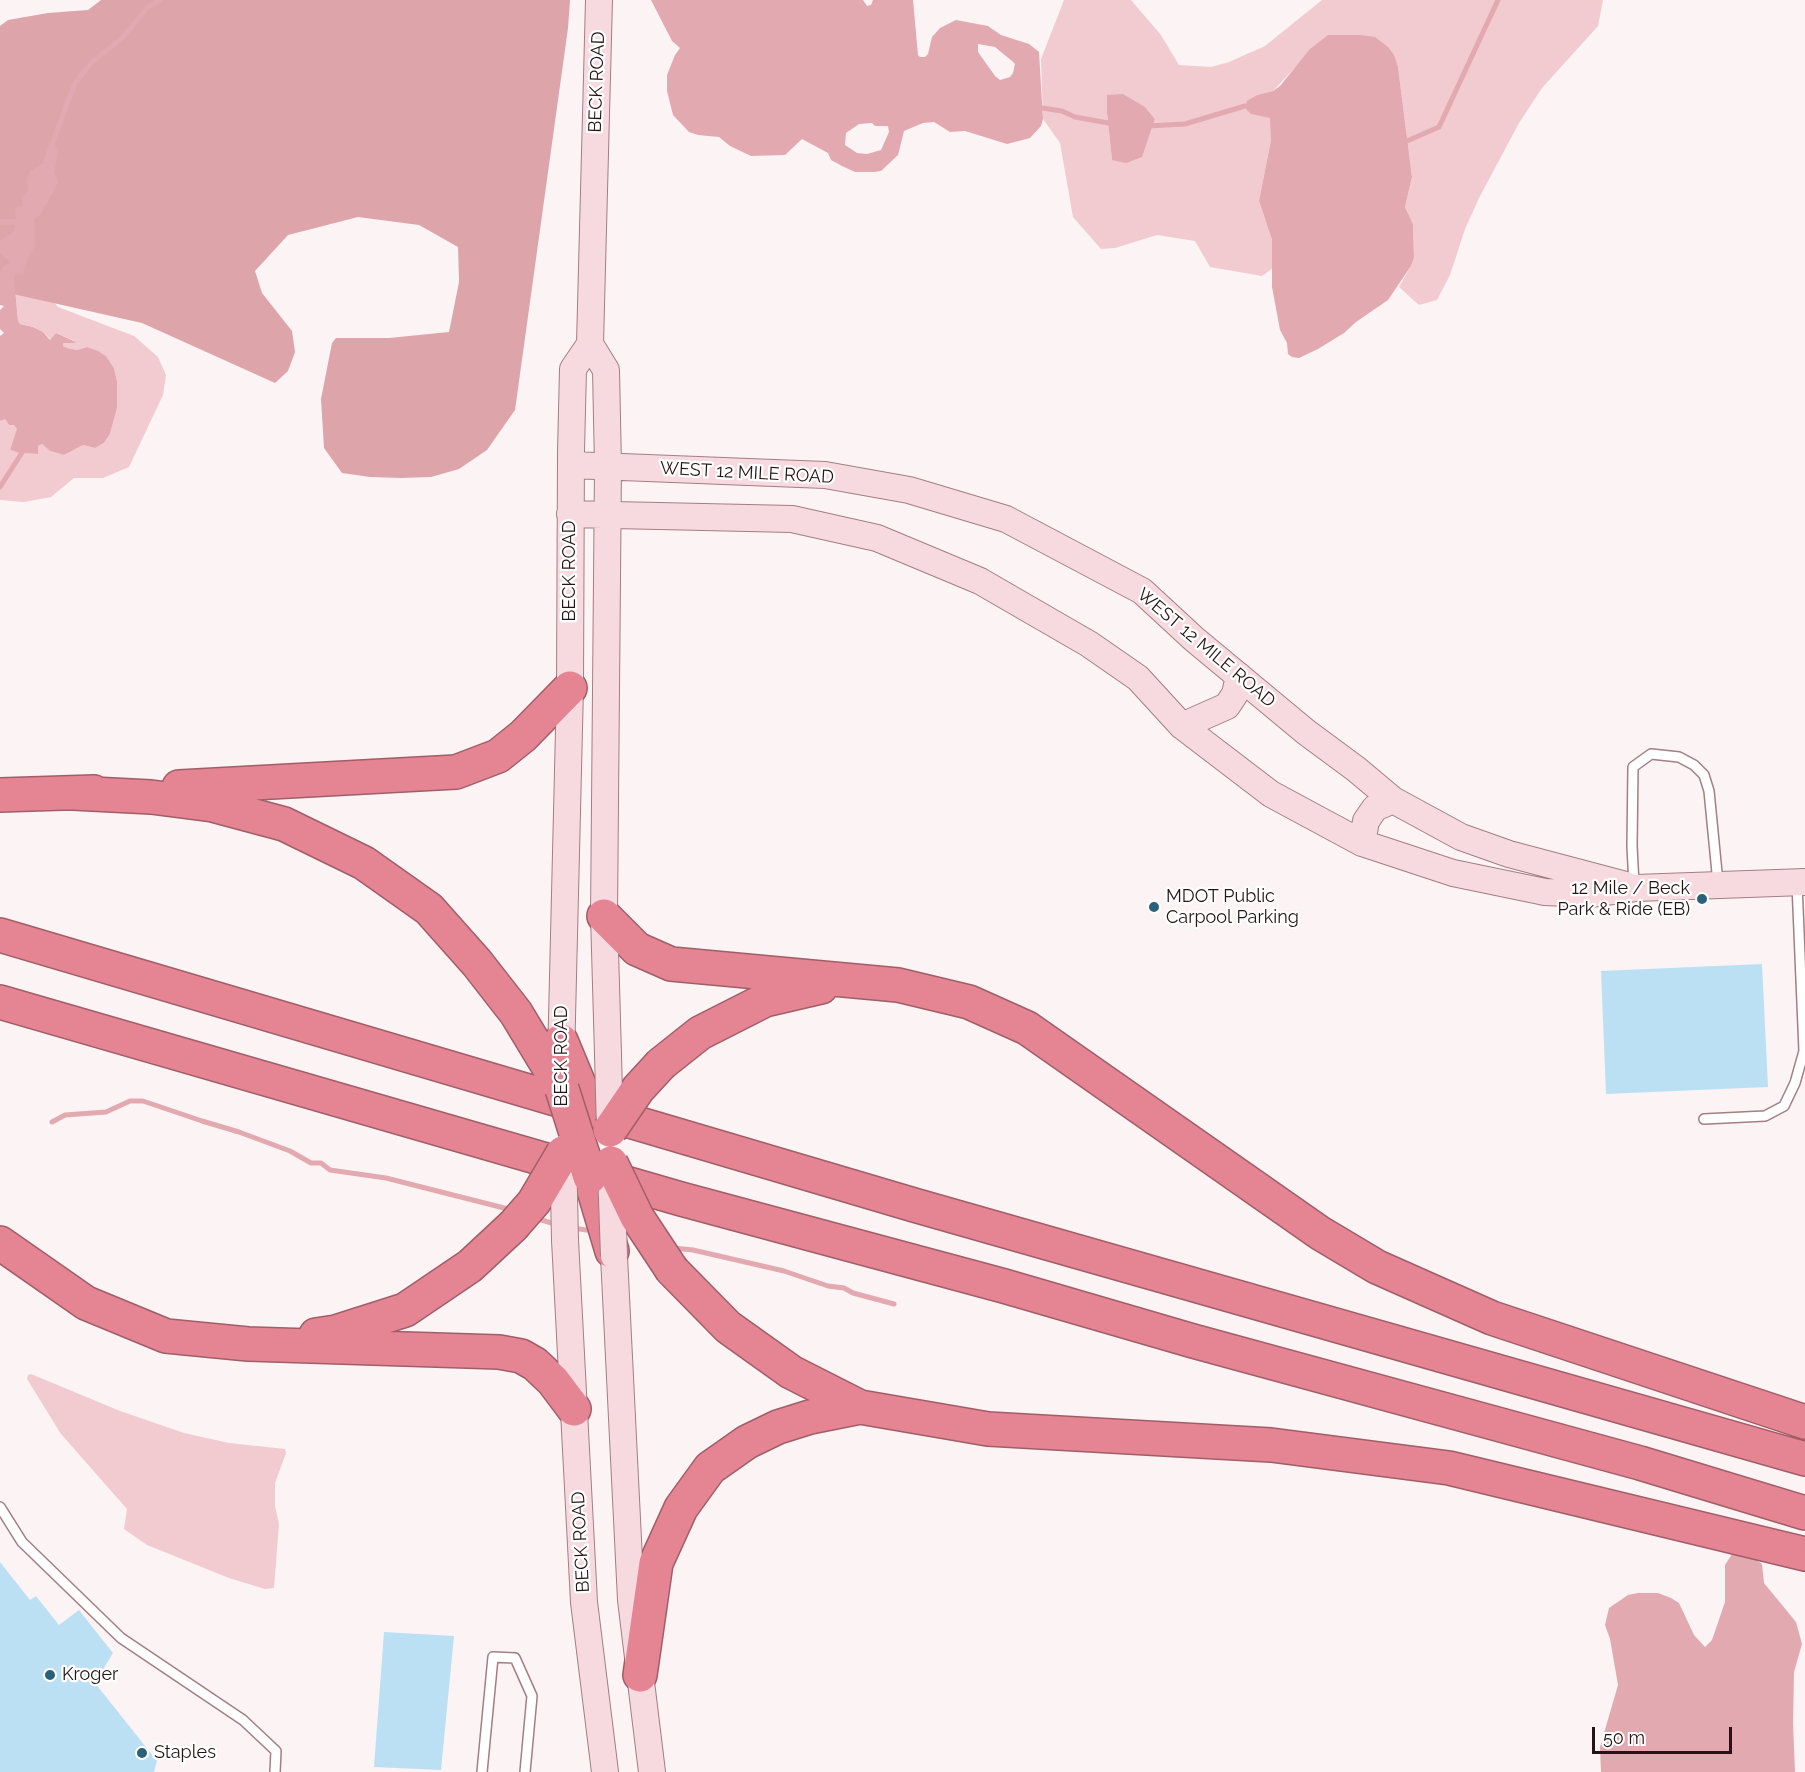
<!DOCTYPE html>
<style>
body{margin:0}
#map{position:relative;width:1805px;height:1772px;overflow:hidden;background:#fcf3f4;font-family:Raleway,sans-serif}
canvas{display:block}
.scale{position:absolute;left:1592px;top:1727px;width:140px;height:27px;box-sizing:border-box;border:3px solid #231517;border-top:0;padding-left:8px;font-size:18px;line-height:21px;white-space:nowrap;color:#231517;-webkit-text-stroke:4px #fff;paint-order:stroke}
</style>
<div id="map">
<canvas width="1805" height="1772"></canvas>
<div class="scale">50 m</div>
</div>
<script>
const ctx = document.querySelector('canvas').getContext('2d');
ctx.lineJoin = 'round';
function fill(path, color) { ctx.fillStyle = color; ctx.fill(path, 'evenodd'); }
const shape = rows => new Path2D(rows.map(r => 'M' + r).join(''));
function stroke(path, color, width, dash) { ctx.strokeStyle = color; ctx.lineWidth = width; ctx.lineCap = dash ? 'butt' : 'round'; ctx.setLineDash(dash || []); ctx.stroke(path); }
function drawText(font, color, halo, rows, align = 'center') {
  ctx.font = font + ' Raleway,sans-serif'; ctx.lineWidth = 4.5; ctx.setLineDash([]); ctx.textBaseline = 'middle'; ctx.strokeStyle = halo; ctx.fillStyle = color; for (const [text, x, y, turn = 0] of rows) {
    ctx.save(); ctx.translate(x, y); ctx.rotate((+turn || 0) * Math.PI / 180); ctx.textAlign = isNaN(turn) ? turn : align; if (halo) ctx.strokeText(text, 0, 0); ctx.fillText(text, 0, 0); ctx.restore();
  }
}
const green = shape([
 [1064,0,1131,0,1161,35,1179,65,1211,67,1229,62,1265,46,1322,0,1603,0,1598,26,1542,88,1519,123,1479,198,1465,229,1450,275,1437,300,1419,305,1399,287,1411,266,1414,258,1413,224,1405,207,1412,177,1398,67,1303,59,1273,91,1257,95,1247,102,1245,106,1252,114,1270,117,1272,127,1271,140,1259,201,1272,240,1273,268,1262,276,1210,267,1195,241,1157,235,1115,248,1101,249,1073,217,1060,143,1043,119,1041,59],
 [1107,95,1145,107,1155,119,1146,145,1112,160,1107,113],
 [76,61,98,70,114,92,123,134,118,148,70,217,39,254,39,285,58,307,134,336,158,357,166,375,163,395,129,467,103,478,74,478,51,497,24,502,0,500,0,421,5,418,9,425,14,425,18,429,10,450,19,453,38,454,38,446,42,444,50,451,64,455,83,445,95,448,104,443,110,434,117,408,117,381,114,368,106,356,87,347,77,350,67,348,63,346,63,343,73,343,75,341,56,333,51,340,43,332,33,327,20,324,18,321,14,277,17,273,23,274,35,245,34,219,41,214,58,183,54,172,58,154,53,143,49,145,50,153,44,163,30,171,26,184,28,185,29,190,22,199,23,206,15,208,16,217,14,231,0,241,0,186,32,88,56,63],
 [31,1374,120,1411,184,1433,229,1443,285,1449,286,1453,275,1483,275,1506,279,1524,274,1588,265,1589,229,1578,147,1545,124,1529,127,1509,61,1434,27,1379,28,1375]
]);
const forest = shape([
 [101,0,570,0,568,28,515,410,487,450,459,469,431,477,401,478,370,477,342,473,324,448,321,399,332,343,336,338,389,338,449,332,459,282,458,247,419,225,358,217,288,235,255,271,262,293,292,331,295,352,288,371,275,383,142,323,0,291,0,26,8,20,48,13,88,10]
]);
const water = shape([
 [651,0,863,0,867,6,871,5,873,0,913,0,918,55,920,57,925,57,928,54,932,37,940,28,956,20,988,26,1001,35,1029,44,1039,52,1043,119,1041,126,1030,138,1007,144,965,131,950,132,934,122,923,123,904,131,898,155,881,171,874,172,855,172,842,166,831,160,828,153,802,139,785,155,751,156,730,146,719,137,698,135,689,132,673,115,667,91,667,75,675,55,680,48,672,41],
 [978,44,995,47,1012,61,1015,64,1013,73,1010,77,1000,80,995,76,978,52],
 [872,123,875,126,888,126,889,132,881,150,867,154,857,153,845,145,846,133,859,124],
 [1328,35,1360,35,1375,37,1388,47,1394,55,1398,67,1412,177,1405,207,1413,224,1414,258,1411,266,1388,300,1356,322,1344,333,1318,349,1299,358,1292,357,1288,354,1287,343,1280,330,1272,287,1272,240,1259,201,1271,140,1270,118,1251,114,1246,109,1245,106,1247,101,1257,95,1273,91,1280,86,1310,49],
 [1123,94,1145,107,1155,119,1142,157,1126,163,1112,160,1107,113,1107,95],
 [51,143,55,144,58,154,54,172,58,183,41,214,34,219,35,245,24,267,23,274,17,273,14,277,18,321,20,324,33,327,43,332,50,340,56,333,76,342,73,343,63,343,63,346,67,348,77,350,87,347,98,351,106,356,114,368,117,381,117,408,110,434,104,443,95,448,83,445,64,455,50,451,42,444,38,446,38,454,19,453,10,450,17,429,14,425,9,425,5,419,0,421,0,336,4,333,0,329,0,310,4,306,0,305,0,273,3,267,10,262,0,254,0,241,14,231,16,217,15,208,23,205,22,198,28,190,28,185,26,184,30,171,44,163,49,153],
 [1732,1554,1748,1554,1762,1564,1764,1583,1796,1622,1802,1644,1794,1672,1793,1723,1795,1772,1601,1772,1600,1747,1618,1685,1610,1639,1605,1625,1609,1608,1628,1595,1638,1593,1658,1593,1671,1598,1679,1603,1694,1635,1705,1647,1712,1640,1725,1602,1725,1565]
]);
const stream = shape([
 [1042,108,1062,111,1075,117,1114,124],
 [1147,126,1185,124,1245,106],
 [1407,141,1439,127,1498,0],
 [46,160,75,83,91,63,122,38,148,7,161,0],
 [0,222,20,222],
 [0,487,25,448],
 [52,1122,65,1115,106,1112,130,1101,143,1101,202,1121,239,1132,290,1151,311,1163,321,1163,330,1170,386,1178,512,1210],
 [535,1218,558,1225],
 [573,1228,593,1231],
 [673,1248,693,1250,784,1271,828,1286,844,1288,853,1293,894,1304]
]);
const building = shape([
 [1762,964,1768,1087,1606,1094,1601,971],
 [0,1562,30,1600,36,1596,59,1625,79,1610,113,1653,95,1683,157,1761,154,1772,0,1772],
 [384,1632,454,1636,441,1770,374,1767]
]);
const lane = shape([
 [1634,885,1632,846,1633,767,1651,754,1679,757,1694,765,1704,775,1709,791,1718,883],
 [1704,1119,1765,1116,1784,1106,1795,1083,1804,1051,1797,884],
 [0,1507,22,1542,121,1638,243,1720,276,1751,275,1772],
 [482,1772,493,1657,515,1658,532,1696,525,1772]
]);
const secondary = shape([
 [590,344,606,370,608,466,604,916,608,1054],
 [571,465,825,475,909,490,1006,519,1142,591,1194,639,1306,732,1356,769,1393,800,1461,837,1509,854,1626,885],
 [570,514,792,519,877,538,980,581,1089,644,1138,678,1182,726,1271,794,1362,843,1453,873,1545,892,1590,894,1635,888,1805,882],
 [1182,726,1227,706,1235,694,1239,676],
 [1362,843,1366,821,1375,808,1393,800],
 [561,1059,570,688,571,452,573,369,590,344,599,0],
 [565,1240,584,1602,605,1772],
 [614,1256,631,1600,652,1772]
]);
const highway = shape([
 [179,787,456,772,498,756,523,736,570,688],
 [73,793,151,797,213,805,284,824,364,863,429,909,477,963,516,1013,562,1089],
 [0,795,94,792],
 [604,916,637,949,671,964,898,985,969,1002,1027,1028,1320,1233,1377,1267,1492,1318,1805,1422],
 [0,935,914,1205,1805,1459],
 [0,1002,681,1199,1004,1286,1193,1341,1640,1463,1805,1513],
 [561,1041,581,1089],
 [661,1064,700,1033,765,1000,821,987],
 [590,1177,612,1251],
 [0,1243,86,1303,166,1336,248,1344,499,1352,521,1356,535,1364,553,1381,574,1409],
 [672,1270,728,1327,791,1372,860,1407,988,1429,1271,1445,1449,1468,1805,1554],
 [316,1335,336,1332,405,1310,470,1266,513,1226],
 [640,1675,656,1563,681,1508,710,1468,747,1442,778,1427,810,1417,860,1407]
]);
const secondaryBridge = shape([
 [608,1054,610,1130],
 [563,1149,565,1240],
 [611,1170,614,1256]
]);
const highwayBridge = shape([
 [562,1089,590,1177],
 [610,1130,638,1089,661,1064],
 [611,1163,637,1217,672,1270],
 [513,1226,534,1202,563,1153]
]);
const markers = [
 [1702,899,6,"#29617b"],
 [1154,907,6,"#29617b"],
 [50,1675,6,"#29617b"],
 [142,1753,6,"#29617b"]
];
const streetNames = [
 ["BECK ROAD",597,82,-88],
 ["WEST 12 MILE ROAD",747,473,3],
 ["BECK ROAD",570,571,-90],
 ["WEST 12 MILE ROAD",1206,648,40],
 ["BECK ROAD",562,1056,-90],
 ["BECK ROAD",581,1542,-93]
];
const poiNames = [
 ["12 Mile / Beck",1690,889,"right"],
 ["Park & Ride (EB)",1690,910,"right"],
 ["MDOT Public",1166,897],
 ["Carpool Parking",1166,918],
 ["Kroger",62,1675],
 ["Staples",154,1753]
];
fill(green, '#f1cbcf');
fill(forest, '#dda4aa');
fill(water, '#e3a9b0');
stroke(stream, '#e3a9b0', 5);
fill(building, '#bce0f3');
stroke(lane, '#a37e82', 12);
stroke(secondary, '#a37e82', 28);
stroke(highway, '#a15e68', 36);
stroke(lane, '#fff', 9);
stroke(secondary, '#f7dadf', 26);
stroke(highway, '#e58593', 33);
stroke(secondaryBridge, '#a37e82', 28, []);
stroke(highwayBridge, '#a15e68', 36, []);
stroke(secondaryBridge, '#f7dadf', 26);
stroke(highwayBridge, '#e58593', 33);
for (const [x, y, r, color] of markers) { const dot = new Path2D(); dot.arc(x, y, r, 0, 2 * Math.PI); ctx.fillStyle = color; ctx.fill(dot); stroke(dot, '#fff', 2); }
drawText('18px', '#231517', '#fff', streetNames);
drawText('18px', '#231517', '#fff', poiNames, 'left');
</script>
